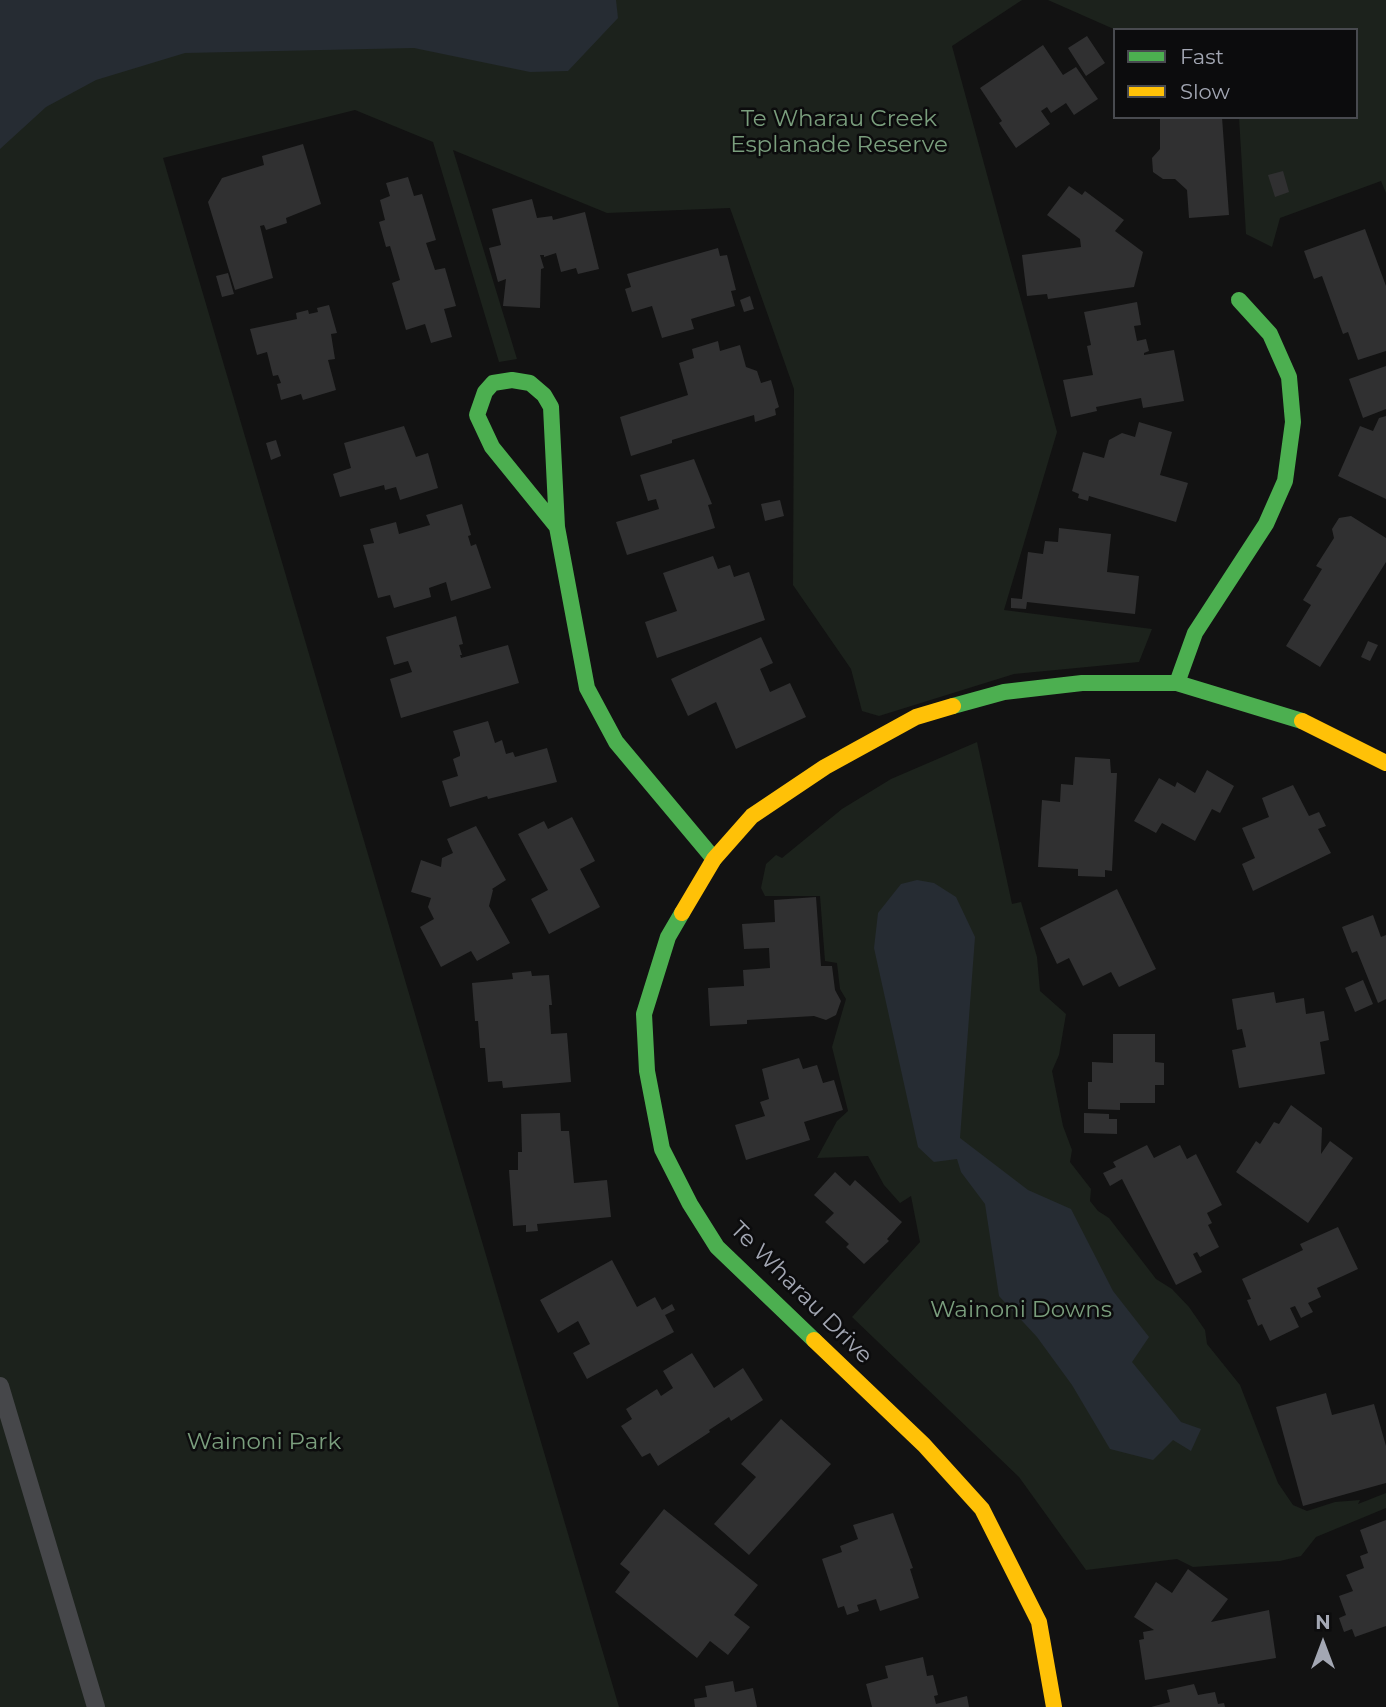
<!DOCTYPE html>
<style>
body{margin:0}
#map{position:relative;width:1386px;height:1707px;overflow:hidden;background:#121212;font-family:Montserrat,sans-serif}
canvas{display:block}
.legend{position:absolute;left:1113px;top:28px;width:245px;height:91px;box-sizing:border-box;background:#0c0c0d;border:2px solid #484a4f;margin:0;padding:9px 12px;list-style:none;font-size:21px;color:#a3a7b3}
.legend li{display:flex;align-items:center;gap:14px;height:35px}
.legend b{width:35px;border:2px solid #484a4f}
.north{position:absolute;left:1288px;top:1609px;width:70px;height:70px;-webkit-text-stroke:5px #0c0c0d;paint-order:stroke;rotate:0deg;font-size:19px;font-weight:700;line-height:28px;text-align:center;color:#a3a7b3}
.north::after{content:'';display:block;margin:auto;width:24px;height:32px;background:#a3a7b3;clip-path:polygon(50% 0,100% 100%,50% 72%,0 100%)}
</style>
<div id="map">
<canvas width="1386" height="1707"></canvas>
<ul class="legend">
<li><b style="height:9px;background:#4caf50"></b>Fast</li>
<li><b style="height:9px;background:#ffc107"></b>Slow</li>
</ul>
<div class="north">N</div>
</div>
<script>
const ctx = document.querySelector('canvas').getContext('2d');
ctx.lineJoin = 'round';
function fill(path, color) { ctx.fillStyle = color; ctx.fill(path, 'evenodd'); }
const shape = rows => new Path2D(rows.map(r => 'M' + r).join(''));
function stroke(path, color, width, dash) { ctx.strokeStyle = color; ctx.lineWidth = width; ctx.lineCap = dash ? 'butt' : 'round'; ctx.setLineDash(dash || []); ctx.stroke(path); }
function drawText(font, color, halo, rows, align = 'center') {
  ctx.font = font + ' Montserrat,sans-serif'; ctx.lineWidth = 5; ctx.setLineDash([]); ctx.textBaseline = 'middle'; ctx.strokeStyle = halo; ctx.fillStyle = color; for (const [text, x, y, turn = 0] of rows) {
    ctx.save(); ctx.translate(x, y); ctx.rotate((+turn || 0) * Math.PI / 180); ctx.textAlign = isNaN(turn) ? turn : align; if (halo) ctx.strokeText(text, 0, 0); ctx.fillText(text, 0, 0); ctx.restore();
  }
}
const green = shape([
 [0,0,1022,0,952,46,1057,432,1004,610,1152,629,1139,662,1014,674,879,716,862,711,851,669,793,585,794,389,730,208,607,213,453,150,517,359,499,362,433,142,355,110,163,158,619,1707,0,1707],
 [1048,0,1386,0,1386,193,1381,181,1280,218,1272,247,1246,234,1239,117,1356,117,1356,30,1116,30],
 [977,742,1012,904,1021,902,1037,957,1040,991,1066,1014,1059,1055,1052,1071,1063,1126,1072,1150,1070,1162,1091,1189,1090,1201,1098,1211,1109,1218,1156,1279,1172,1289,1189,1307,1205,1330,1207,1344,1240,1385,1278,1483,1293,1505,1307,1511,1335,1502,1360,1500,1358,1504,1386,1493,1386,1508,1316,1537,1301,1556,1280,1561,1193,1567,1177,1559,1086,1570,1019,1477,852,1317,920,1242,911,1196,900,1203,884,1185,868,1156,817,1158,837,1121,848,1111,832,1047,846,999,840,989,837,963,825,961,820,896,765,896,761,888,766,864,776,855,782,858,842,809,891,779]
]);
const water = shape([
 [0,0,616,0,618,18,568,71,530,72,414,48,185,53,96,80,46,107,0,149],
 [917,880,934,883,956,897,975,937,960,1138,1028,1190,1071,1209,1113,1291,1149,1337,1132,1362,1181,1422,1201,1429,1191,1451,1173,1440,1153,1460,1110,1449,1072,1385,1037,1337,999,1296,985,1204,961,1172,957,1159,934,1162,918,1147,874,948,878,913,901,884]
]);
const building = shape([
 [1087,36,1105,63,1086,76,1068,48],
 [1043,45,1063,75,1076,67,1098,99,1074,115,1066,103,1051,113,1047,107,1041,111,1050,124,1016,148,999,123,1002,121,980,88],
 [1160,117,1222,117,1229,215,1189,218,1187,190,1175,179,1163,179,1153,172,1152,158,1160,149],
 [303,144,321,204,286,218,287,223,266,230,264,225,260,226,273,278,235,290,208,202,222,178,264,165,262,156],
 [1283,171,1289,192,1275,197,1268,175],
 [408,177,414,196,422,194,436,240,426,243,435,270,445,268,456,306,444,309,452,337,431,343,425,324,406,330,392,283,400,280,390,246,386,247,379,222,385,220,380,200,390,196,386,183],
 [1069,186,1082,195,1085,191,1124,220,1115,231,1143,252,1134,287,1048,299,1047,294,1027,296,1022,255,1081,247,1080,239,1047,215],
 [532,199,537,218,552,216,553,220,585,212,599,269,578,274,576,268,561,272,556,253,544,257,544,255,540,255,544,268,541,269,540,308,503,306,506,279,498,282,489,248,501,245,492,209],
 [1365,229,1386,286,1386,351,1358,360,1348,332,1343,334,1322,276,1314,279,1304,251],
 [718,248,720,256,727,255,736,290,731,291,735,306,691,319,694,329,662,338,652,306,632,312,625,289,631,287,627,274],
 [228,273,234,294,222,297,216,276],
 [750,296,754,309,744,312,740,300],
 [1137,302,1141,325,1134,326,1137,341,1146,339,1149,351,1144,353,1144,355,1174,350,1184,401,1143,408,1141,398,1096,407,1097,411,1071,417,1063,380,1093,375,1087,346,1091,345,1084,312],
 [329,305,337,333,331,334,335,359,328,360,336,390,303,400,301,394,281,400,277,384,281,383,278,375,273,376,267,352,257,355,250,329,297,319,296,313,308,310,309,314,318,312,317,308],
 [718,341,720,351,740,345,746,367,757,371,761,383,771,380,779,407,775,409,776,415,755,422,754,415,672,440,672,443,631,456,620,417,688,395,679,363,694,358,692,349],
 [1386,366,1386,409,1363,418,1349,379],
 [1386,416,1386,499,1338,476,1360,426,1373,431,1379,418],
 [1139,422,1172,432,1160,475,1188,483,1176,522,1089,496,1088,501,1078,498,1079,494,1072,491,1083,452,1104,458,1109,440,1122,433,1135,437],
 [404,426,416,457,428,453,438,488,400,500,396,487,385,490,384,485,340,497,333,474,351,468,344,443],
 [276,440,281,456,271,460,266,443],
 [694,459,712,504,708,505,715,528,627,555,616,522,659,509,656,499,648,501,640,475],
 [780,500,784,516,765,521,761,504],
 [462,504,471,535,468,536,471,546,476,544,491,588,451,601,446,582,429,588,431,597,394,608,390,595,378,598,363,545,374,543,370,529,396,522,399,534,430,525,426,515],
 [1351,516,1386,538,1386,562,1320,667,1286,646,1311,605,1303,600,1322,569,1316,566,1334,538,1332,529,1339,518],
 [1059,528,1111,534,1107,572,1139,576,1135,614,1027,602,1026,609,1011,608,1011,598,1022,599,1028,552,1043,554,1045,541,1058,542],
 [713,556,718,569,730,565,734,577,749,572,765,620,657,658,645,622,677,611,663,573],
 [456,616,463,644,459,645,462,655,460,655,461,658,508,645,519,683,401,718,390,679,412,672,408,661,394,665,386,637],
 [761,637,773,663,760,669,770,692,790,683,806,717,736,749,716,702,688,716,671,679],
 [1368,641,1378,645,1370,661,1361,657],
 [488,721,495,743,502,740,506,754,513,752,515,757,547,748,557,782,488,799,487,796,450,807,442,781,458,776,453,759,460,756,460,753,453,731],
 [1075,757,1110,759,1111,773,1117,773,1112,871,1105,870,1105,877,1078,876,1078,869,1038,867,1042,800,1060,802,1061,784,1073,785],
 [1207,770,1234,786,1220,813,1212,809,1195,841,1162,823,1156,833,1134,821,1159,778,1175,787,1177,782,1195,793],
 [1293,785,1309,816,1319,812,1326,826,1318,829,1331,853,1253,891,1242,864,1255,858,1242,828,1269,817,1262,798],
 [572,817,595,861,580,869,600,907,549,934,531,899,548,890,518,834,544,821,548,829],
 [476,826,506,880,492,889,493,890,489,906,510,943,477,961,471,951,441,967,420,927,434,919,428,907,431,898,411,892,421,860,441,867,442,858,453,853,447,839],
 [1117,889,1156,969,1119,987,1111,972,1083,986,1069,958,1057,964,1040,928],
 [816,897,821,966,832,966,835,990,841,1001,836,1015,826,1020,814,1016,747,1020,747,1024,710,1026,708,988,744,986,743,970,770,968,769,948,744,949,742,924,775,922,774,900],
 [1373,915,1381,937,1386,935,1386,999,1378,1003,1357,951,1352,953,1342,927],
 [531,971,532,976,549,975,552,1005,549,1005,551,1034,567,1033,571,1082,503,1088,502,1081,488,1082,485,1048,480,1048,478,1021,475,1021,472,983,513,979,512,973],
 [1363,980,1373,1004,1355,1012,1345,988],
 [1274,992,1276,1003,1304,998,1306,1014,1324,1011,1329,1040,1320,1042,1325,1074,1239,1088,1232,1050,1246,1047,1242,1029,1237,1030,1232,999],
 [1113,1034,1155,1034,1155,1062,1164,1063,1164,1085,1155,1085,1155,1103,1120,1103,1120,1110,1088,1109,1088,1082,1092,1082,1092,1062,1113,1063],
 [799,1058,803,1069,817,1065,823,1083,834,1080,843,1110,804,1122,810,1140,746,1160,735,1125,765,1116,760,1102,769,1099,762,1069],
 [1291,1105,1322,1128,1321,1154,1330,1141,1353,1158,1308,1223,1236,1172,1256,1141,1260,1144,1274,1122,1279,1124],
 [560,1113,561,1131,569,1131,574,1183,607,1180,611,1217,537,1224,538,1231,526,1232,526,1225,513,1226,509,1170,518,1170,518,1152,522,1152,521,1114],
 [1084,1113,1109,1114,1109,1119,1117,1119,1117,1134,1084,1133],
 [1147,1145,1154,1158,1180,1145,1187,1159,1196,1154,1222,1205,1207,1213,1212,1223,1208,1225,1219,1247,1200,1257,1197,1252,1193,1254,1202,1272,1176,1285,1122,1179,1110,1186,1103,1173,1116,1167,1113,1162],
 [835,1172,850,1186,855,1180,902,1222,887,1239,889,1241,864,1264,846,1247,849,1244,825,1222,834,1213,814,1195],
 [1338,1227,1358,1269,1317,1288,1321,1297,1308,1303,1313,1312,1301,1318,1295,1306,1290,1308,1299,1327,1270,1341,1262,1324,1258,1326,1247,1300,1251,1299,1242,1279,1303,1250,1300,1244],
 [612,1260,637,1307,655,1297,662,1310,672,1304,675,1310,665,1315,674,1332,587,1379,573,1353,590,1344,578,1321,558,1333,540,1300],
 [692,1353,714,1388,743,1368,763,1400,731,1421,729,1417,709,1430,710,1432,658,1466,650,1453,642,1457,621,1426,632,1419,626,1409,657,1389,661,1396,673,1388,663,1371],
 [1326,1393,1332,1415,1374,1404,1386,1446,1386,1483,1303,1506,1276,1407],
 [781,1419,831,1464,749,1555,714,1524,756,1477,741,1464],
 [664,1509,758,1585,734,1615,750,1627,728,1655,710,1641,697,1658,615,1592,630,1572,620,1564],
 [893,1513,913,1568,910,1569,919,1598,880,1611,876,1599,857,1605,859,1611,847,1615,844,1606,838,1608,822,1559,842,1552,840,1546,858,1539,853,1525],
 [1386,1520,1386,1626,1355,1637,1352,1629,1344,1632,1339,1618,1346,1615,1339,1596,1353,1591,1346,1575,1364,1568,1360,1556,1368,1553,1360,1530],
 [1188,1569,1228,1599,1211,1622,1269,1610,1276,1658,1145,1680,1139,1640,1144,1639,1143,1632,1154,1630,1134,1617,1156,1582,1172,1593],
 [923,1657,927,1676,933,1675,938,1695,934,1696,936,1704,967,1696,969,1707,872,1707,866,1684,888,1678,885,1666],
 [733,1681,735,1692,753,1688,757,1707,695,1707,694,1699,707,1697,705,1686],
 [1194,1684,1198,1695,1215,1692,1218,1704,1224,1703,1225,1707,1151,1707,1170,1702,1167,1690]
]);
const lane = shape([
 [0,1386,96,1707]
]);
const fast = shape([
 [557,527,492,447,477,415,485,392,493,383,512,380,530,383,544,395,551,407,557,527,587,688,616,742,714,859],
 [1177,683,1195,633,1266,524,1285,481,1293,422,1289,377,1270,334,1239,300],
 [953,706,1004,692,1082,683,1177,683,1302,721],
 [682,913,668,937,644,1014,647,1071,662,1149,690,1204,717,1247,814,1340]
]);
const slow = shape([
 [1302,721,1386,763],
 [682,913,714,859,752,816,825,767,916,717,953,706],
 [814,1340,924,1445,982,1509,1039,1622,1054,1707]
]);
const parkNames = [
 ["Te Wharau Creek",839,119],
 ["Esplanade Reserve",839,145],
 ["Wainoni Downs",1021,1310],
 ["Wainoni Park",264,1442]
];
const streetNames = [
 ["Te Wharau Drive",801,1293,45]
];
fill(green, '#1c221c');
fill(water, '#262c33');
fill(building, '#303031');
stroke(lane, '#46474a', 18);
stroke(fast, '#4caf50', 16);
stroke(slow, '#ffc107', 16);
drawText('23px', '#7a9e7d', '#0c0c0d', parkNames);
drawText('23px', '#a3a7b3', '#0c0c0d', streetNames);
</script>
